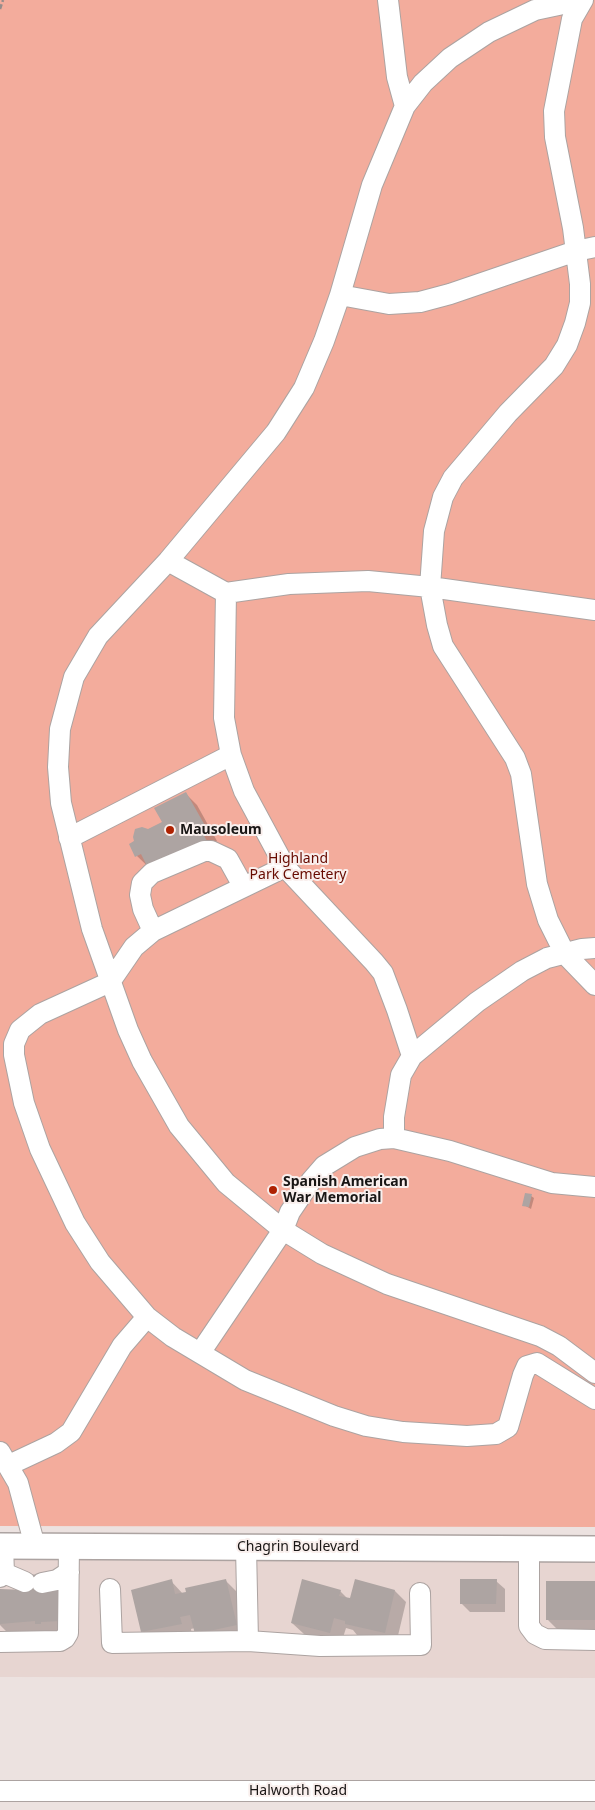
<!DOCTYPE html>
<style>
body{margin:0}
canvas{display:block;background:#ece2e0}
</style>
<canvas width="595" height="1810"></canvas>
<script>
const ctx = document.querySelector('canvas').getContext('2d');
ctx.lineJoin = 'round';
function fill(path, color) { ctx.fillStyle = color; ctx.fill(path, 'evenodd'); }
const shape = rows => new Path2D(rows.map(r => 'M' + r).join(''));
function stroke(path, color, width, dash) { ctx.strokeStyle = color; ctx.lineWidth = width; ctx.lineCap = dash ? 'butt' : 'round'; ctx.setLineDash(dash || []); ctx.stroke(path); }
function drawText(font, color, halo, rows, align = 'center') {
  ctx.font = font + ' "Noto Sans",sans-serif'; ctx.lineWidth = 4; ctx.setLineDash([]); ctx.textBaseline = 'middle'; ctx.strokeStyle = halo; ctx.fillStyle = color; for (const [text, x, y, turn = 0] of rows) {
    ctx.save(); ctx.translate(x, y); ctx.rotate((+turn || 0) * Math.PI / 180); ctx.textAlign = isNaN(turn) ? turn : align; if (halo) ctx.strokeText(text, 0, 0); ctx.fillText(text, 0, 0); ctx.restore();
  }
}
const built = shape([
 [0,1546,595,1549,595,1678,0,1677]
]);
const green = shape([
 [0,0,595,0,595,1527,0,1526]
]);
const shadow = shape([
 [185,793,197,805,217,841,194,862,162,880,137,856,131,844,148,830,164,823],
 [531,1196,534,1198,531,1209,524,1205],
 [225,1580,237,1592,248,1636,207,1645,195,1628,191,1629,192,1635,154,1643,142,1632,171,1581,183,1594],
 [496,1581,505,1589,505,1612,470,1612,462,1604],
 [595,1582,595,1631,559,1631,548,1620],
 [0,1590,26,1591,71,1632,10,1635,0,1625],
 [340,1591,348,1599,395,1591,406,1602,396,1644,357,1635,353,1630,346,1628,341,1644,304,1634,292,1623]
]);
const building = shape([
 [186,792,207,829,202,832,207,841,149,870,141,854,135,857,129,844,134,841,133,837,135,829,142,827,148,829,162,822,154,808],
 [525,1193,532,1194,529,1207,522,1206],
 [25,1574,42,1575,60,1589,60,1621,41,1622,41,1624,35,1624,35,1621,0,1624,0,1589,25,1590],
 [172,1579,175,1594,186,1592,185,1588,226,1579,237,1625,195,1634,190,1615,180,1617,182,1624,141,1632,131,1590],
 [302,1579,341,1590,339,1596,350,1598,355,1579,395,1590,385,1633,345,1624,345,1621,334,1618,330,1633,291,1623],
 [460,1579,497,1579,496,1604,460,1604],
 [546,1581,595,1581,595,1620,546,1620]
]);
const path = shape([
 [0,9,3,0]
]);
const minor = shape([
 [388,0,397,77,405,106],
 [582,0,535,10,489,32,450,58,423,83,405,106,372,185,340,295,324,341,304,388,276,432,168,561,98,636,74,677,60,729,58,767,61,803,92,929,128,1030,142,1061,179,1126,226,1183,283,1230,322,1254,387,1284,540,1336,559,1346,595,1373],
 [583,0,572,19,554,111,555,137,573,228,580,284,580,303,575,323,567,345,554,366,508,413,453,478,443,497,434,531,430,587,437,625,443,646,515,758,521,774,537,884,548,920,565,954,595,985],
 [340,295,389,304,420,302,450,294,576,251,595,247],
 [168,561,226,593,289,584,368,581,430,587,595,610],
 [226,593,224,718,231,755,244,791,285,867,374,962,383,973,397,1010,412,1056],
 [69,838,231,755],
 [285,867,153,931,134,947,110,982,40,1014,20,1030,14,1044,14,1055,24,1103,40,1149,75,1223,100,1262,147,1317,173,1337,245,1380,334,1416,366,1426,403,1432,467,1436,496,1434,508,1427,523,1375,527,1366,537,1363,595,1399],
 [153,931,143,909,140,895,142,883,152,873,204,851,211,851,228,859,243,886],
 [394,1138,394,1117,401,1075,412,1056,477,1002,522,971,547,958,582,949,595,948],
 [200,1353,283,1230,290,1212,311,1181,324,1166,355,1147,380,1139,394,1138,450,1151,552,1183,595,1187],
 [0,1452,18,1483,35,1546],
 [9,1465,56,1443,71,1432,122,1346,147,1317],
 [529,1548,529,1626,535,1634,545,1639,595,1640],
 [4,1573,25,1582],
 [0,1577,4,1573,3,1546],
 [42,1583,57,1580,69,1572],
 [110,1589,112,1643,248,1641,246,1547],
 [248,1641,320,1646,421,1645,420,1593],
 [0,1642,60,1641,65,1638,68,1633,69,1546],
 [0,1791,595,1791]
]);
const major = shape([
 [0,1546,595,1549]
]);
const markers = [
 [170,830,5,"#af2202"],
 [273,1190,5,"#af2202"]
];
const poiNames = [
 ["Mausoleum",180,830],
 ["Spanish American",283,1182],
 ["War Memorial",283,1198]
];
const parkNames = [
 ["Highland",298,859],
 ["Park Cemetery",298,875]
];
const streetNames = [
 ["Chagrin Boulevard",298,1547],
 ["Halworth Road",298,1791]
];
fill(built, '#e7d5d1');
fill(green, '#f3ac9c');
fill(shadow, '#0003');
fill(building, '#ada4a2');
stroke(minor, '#aca3a1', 22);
stroke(major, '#aca3a1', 28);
stroke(path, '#948d8b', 2.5, [5, 2.5]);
stroke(minor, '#fff', 20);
stroke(major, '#fff', 25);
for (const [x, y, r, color] of markers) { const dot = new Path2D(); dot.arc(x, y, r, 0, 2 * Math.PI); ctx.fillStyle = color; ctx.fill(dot); stroke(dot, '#f9efed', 2); }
drawText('bold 14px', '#191615', '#f9efed', poiNames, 'left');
drawText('14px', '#670a00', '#f9efed', parkNames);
drawText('14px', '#191615', '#f9efed', streetNames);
</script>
